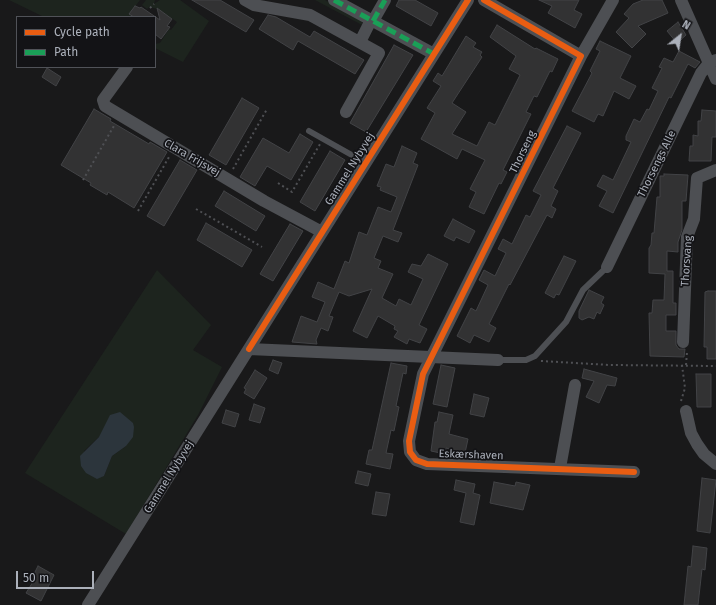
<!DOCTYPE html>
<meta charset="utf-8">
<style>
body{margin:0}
#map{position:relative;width:716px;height:605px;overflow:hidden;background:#19191a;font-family:"Fira Sans",sans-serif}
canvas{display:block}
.legend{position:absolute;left:16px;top:16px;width:140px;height:52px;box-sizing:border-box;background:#131316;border:1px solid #505258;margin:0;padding:5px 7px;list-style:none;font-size:12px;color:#abb0ba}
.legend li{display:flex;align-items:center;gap:8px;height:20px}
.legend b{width:20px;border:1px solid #505258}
.north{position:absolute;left:660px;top:16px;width:40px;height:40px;-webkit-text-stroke:3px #131316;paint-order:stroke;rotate:30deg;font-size:11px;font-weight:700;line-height:16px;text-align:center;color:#abb0ba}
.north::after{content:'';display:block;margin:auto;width:14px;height:18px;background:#abb0ba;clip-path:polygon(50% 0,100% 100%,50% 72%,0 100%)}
.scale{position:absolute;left:16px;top:571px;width:78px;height:18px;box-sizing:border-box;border:2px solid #abb0ba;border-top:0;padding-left:5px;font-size:12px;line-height:14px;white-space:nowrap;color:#abb0ba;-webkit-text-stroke:3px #131316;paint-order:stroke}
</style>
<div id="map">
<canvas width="716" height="605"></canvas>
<ul class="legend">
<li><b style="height:5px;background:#e95d12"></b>Cycle path</li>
<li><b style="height:5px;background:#1a9f57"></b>Path</li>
</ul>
<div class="north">N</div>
<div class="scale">50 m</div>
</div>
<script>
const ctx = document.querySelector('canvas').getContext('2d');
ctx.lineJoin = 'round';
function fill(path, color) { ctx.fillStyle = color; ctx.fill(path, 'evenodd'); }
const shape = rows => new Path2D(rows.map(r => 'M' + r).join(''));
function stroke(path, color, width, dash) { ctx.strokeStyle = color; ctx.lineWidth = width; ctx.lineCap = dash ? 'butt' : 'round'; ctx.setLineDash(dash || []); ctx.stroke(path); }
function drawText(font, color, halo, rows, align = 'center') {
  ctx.font = font + ' "Fira Sans",sans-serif'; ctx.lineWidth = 3.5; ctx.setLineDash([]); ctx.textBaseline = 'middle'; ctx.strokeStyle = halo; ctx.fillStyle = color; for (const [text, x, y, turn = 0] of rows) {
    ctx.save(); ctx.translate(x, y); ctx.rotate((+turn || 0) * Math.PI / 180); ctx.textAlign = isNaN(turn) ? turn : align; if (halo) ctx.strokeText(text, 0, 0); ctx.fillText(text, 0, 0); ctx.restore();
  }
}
const green = shape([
 [9,0,140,0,134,8,138,11,131,17,44,17],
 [146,0,155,0,154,4,160,0,180,0,209,21,183,62,155,48,155,44,160,43,169,29,171,30,177,22,158,9,149,7,147,9,142,5],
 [315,0,325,0,362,20,362,25],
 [157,270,211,325,193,350,222,367,198,415,126,534,25,473],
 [99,437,126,446,112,456,104,476,84,451]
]);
const water = shape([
 [120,412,133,423,134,427,133,437,126,446,112,456,104,476,97,479,86,473,81,466,80,456,99,437,110,415]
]);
const building = shape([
 [192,0,220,0,254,20,246,32,192,0],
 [399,0,415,0,438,13,431,26,396,6,399,0],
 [539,0,579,0,574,10,582,14,575,28,548,13,552,6,539,0],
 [643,0,662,0,668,13,638,26,646,34,632,48,616,32,629,18,624,14,633,4,643,0],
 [135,6,140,8,141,7,160,20,157,8,172,19,167,26,170,27,161,39,155,34,155,17,134,17,129,14,135,6],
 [268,15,276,17,310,37,314,31,364,60,355,74,298,41,293,50,259,29,268,15],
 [678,22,686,35,677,43,667,31,678,22],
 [497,25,535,49,536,48,558,59,552,72,550,71,537,97,534,96,526,112,531,114,503,170,507,172,501,184,499,183,484,214,469,207,476,192,470,189,485,160,462,149,457,159,421,139,435,113,427,108,441,86,433,81,438,73,442,76,466,36,476,43,473,47,482,52,480,55,482,57,452,103,466,112,452,134,477,146,489,122,495,125,520,75,509,69,516,56,490,37,497,25],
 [600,41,631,56,620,78,636,86,629,99,614,91,603,116,598,114,594,122,572,111,592,73,590,71,600,51,596,49,600,41],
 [394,45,413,55,366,132,350,123,394,45],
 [679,51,700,62,695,68,688,64,671,98,669,97,613,213,599,206,607,191,597,186,603,175,613,180,631,142,626,140,626,136,634,119,640,122,647,109,649,110,658,91,652,88,662,68,659,67,664,58,673,62,679,51],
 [47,68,61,77,56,86,42,77,47,68],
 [242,98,259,108,226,165,209,155,242,98],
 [94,109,111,119,110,121,149,144,150,142,167,152,134,208,108,192,107,195,90,185,91,183,61,165,94,109],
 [702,110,716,111,716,137,712,137,711,161,689,161,690,146,693,146,693,135,698,136,698,121,701,121,702,110],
 [567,126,581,133,553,188,558,191,551,206,556,209,552,218,547,215,510,285,509,284,489,324,496,328,489,342,474,335,470,343,457,336,471,308,476,311,488,285,479,280,484,270,495,276,506,253,498,249,503,239,512,244,526,215,530,217,541,195,533,191,567,126],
 [300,134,313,142,291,180,267,166,255,186,240,177,263,138,289,153,300,134],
 [402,146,417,153,413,163,418,165,393,230,402,233,398,242,383,236,374,258,381,261,378,268,393,274,382,298,396,306,399,299,411,305,423,279,408,272,412,264,421,266,428,254,448,264,419,325,427,329,420,343,409,339,407,344,394,337,398,331,394,329,395,326,378,316,367,338,353,331,372,289,349,296,339,292,329,316,333,317,328,331,321,328,316,340,317,344,292,342,301,316,317,322,325,302,312,297,318,282,334,289,345,261,349,263,359,232,367,235,378,207,391,212,397,197,380,190,381,187,377,186,386,164,394,167,402,146],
 [330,151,345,160,315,211,300,202,330,151],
 [180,160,197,170,164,226,147,216,180,160],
 [664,174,688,175,686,201,682,201,682,230,678,242,678,252,667,251,667,271,673,271,673,303,676,303,676,315,666,315,666,331,676,331,676,345,679,349,685,349,684,357,650,356,649,313,652,313,653,300,664,300,665,274,649,273,649,248,651,245,652,233,654,233,657,197,660,197,660,176,664,176,664,174],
 [224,191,265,216,256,231,215,206,224,191],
 [453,219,475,231,469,243,456,237,454,241,444,236,453,219],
 [206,223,252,250,242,267,197,240,206,223],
 [290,224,303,231,273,281,260,274,290,224],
 [564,256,576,261,559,295,556,294,554,298,545,293,564,256],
 [589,290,604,297,601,303,604,305,600,314,597,312,594,319,589,317,582,320,579,318,579,311,589,290],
 [708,291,716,291,716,359,707,359,707,347,704,347,705,292,708,291],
 [273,360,282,363,278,374,269,370,273,360],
 [391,363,407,366,406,374,403,373,396,406,399,407,394,431,391,430,386,453,393,454,390,469,366,464,369,450,372,450,391,363],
 [441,365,455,368,447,407,433,404,441,365],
 [584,369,617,378,615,386,607,385,599,403,586,397,594,381,582,378,584,369],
 [255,370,267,378,254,399,244,393,246,389,244,388,255,370],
 [696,374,711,374,711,407,697,407,696,374],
 [474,394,489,398,484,417,470,414,474,394],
 [254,404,265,408,260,423,249,420,254,404],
 [226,410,239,414,235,427,222,423,226,410],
 [439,412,453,415,449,434,468,439,465,453,446,448,445,454,431,451,435,422,437,422,439,412],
 [358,471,371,474,368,486,355,483,358,471],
 [702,478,716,480,710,533,697,531,702,478],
 [456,480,475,484,473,493,480,495,474,525,460,522,466,493,454,490,456,480],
 [494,482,515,486,516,482,530,485,523,510,490,503,494,482],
 [376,492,390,494,386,516,372,514,376,492],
 [693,546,707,548,705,570,702,569,698,605,684,605,688,566,691,567,693,546],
 [38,566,54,575,41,601,26,593,36,577,33,576,38,566]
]);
const path = shape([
 [150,8,154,4],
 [233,169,267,109],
 [83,180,115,124],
 [278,183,292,192,320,144],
 [196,209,262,247],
 [138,211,169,157],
 [541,361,610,365,716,366],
 [686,365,687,352],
 [681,401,685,388,682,365]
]);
const service = shape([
 [309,131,366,163],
 [498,360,526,360,535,356,566,322,583,290,607,267]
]);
const minor = shape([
 [245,0,254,5,310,15,379,53,346,112],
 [334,0,434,54],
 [484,0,581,56,423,374,409,441,410,452,416,460,427,464,634,472],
 [681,0,716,79],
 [373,21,385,0],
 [360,42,371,20],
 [581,56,613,0],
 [127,67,103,100,105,106,264,201,322,232],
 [607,267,701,73,709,63,716,60],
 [683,342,687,237,694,219,697,178,716,170],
 [249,349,498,360],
 [686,411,691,433,697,444,704,454,716,464],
 [560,468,575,385],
 [88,605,468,0]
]);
const quiet = shape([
 [334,0,434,54],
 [373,21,385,0]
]);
const cycleway = shape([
 [484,0,581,56,423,374,409,441,410,452,416,460,427,464,634,472],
 [249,349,468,0]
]);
const streetNames = [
 ["Thorseng",523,152,-64],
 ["Clara Frijsvej",192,158,30],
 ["Thorsengs Alle",657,164,-64],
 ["Gammel Nybyvej",350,169,-58],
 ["Thorsvang",687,261,-86],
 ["Eskærshaven",471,455,2],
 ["Gammel Nybyvej",169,477,-58]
];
fill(green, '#1d241e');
fill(water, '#2c353c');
fill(building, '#323233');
stroke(building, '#424346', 1);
stroke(path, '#4f5054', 2, [2, 3]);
stroke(service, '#4d4f53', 6);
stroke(minor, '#4d4f53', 12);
stroke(quiet, '#1a9f57', 5, [10, 5]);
stroke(cycleway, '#e95d12', 6);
drawText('11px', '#abb0ba', '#131316', streetNames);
</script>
